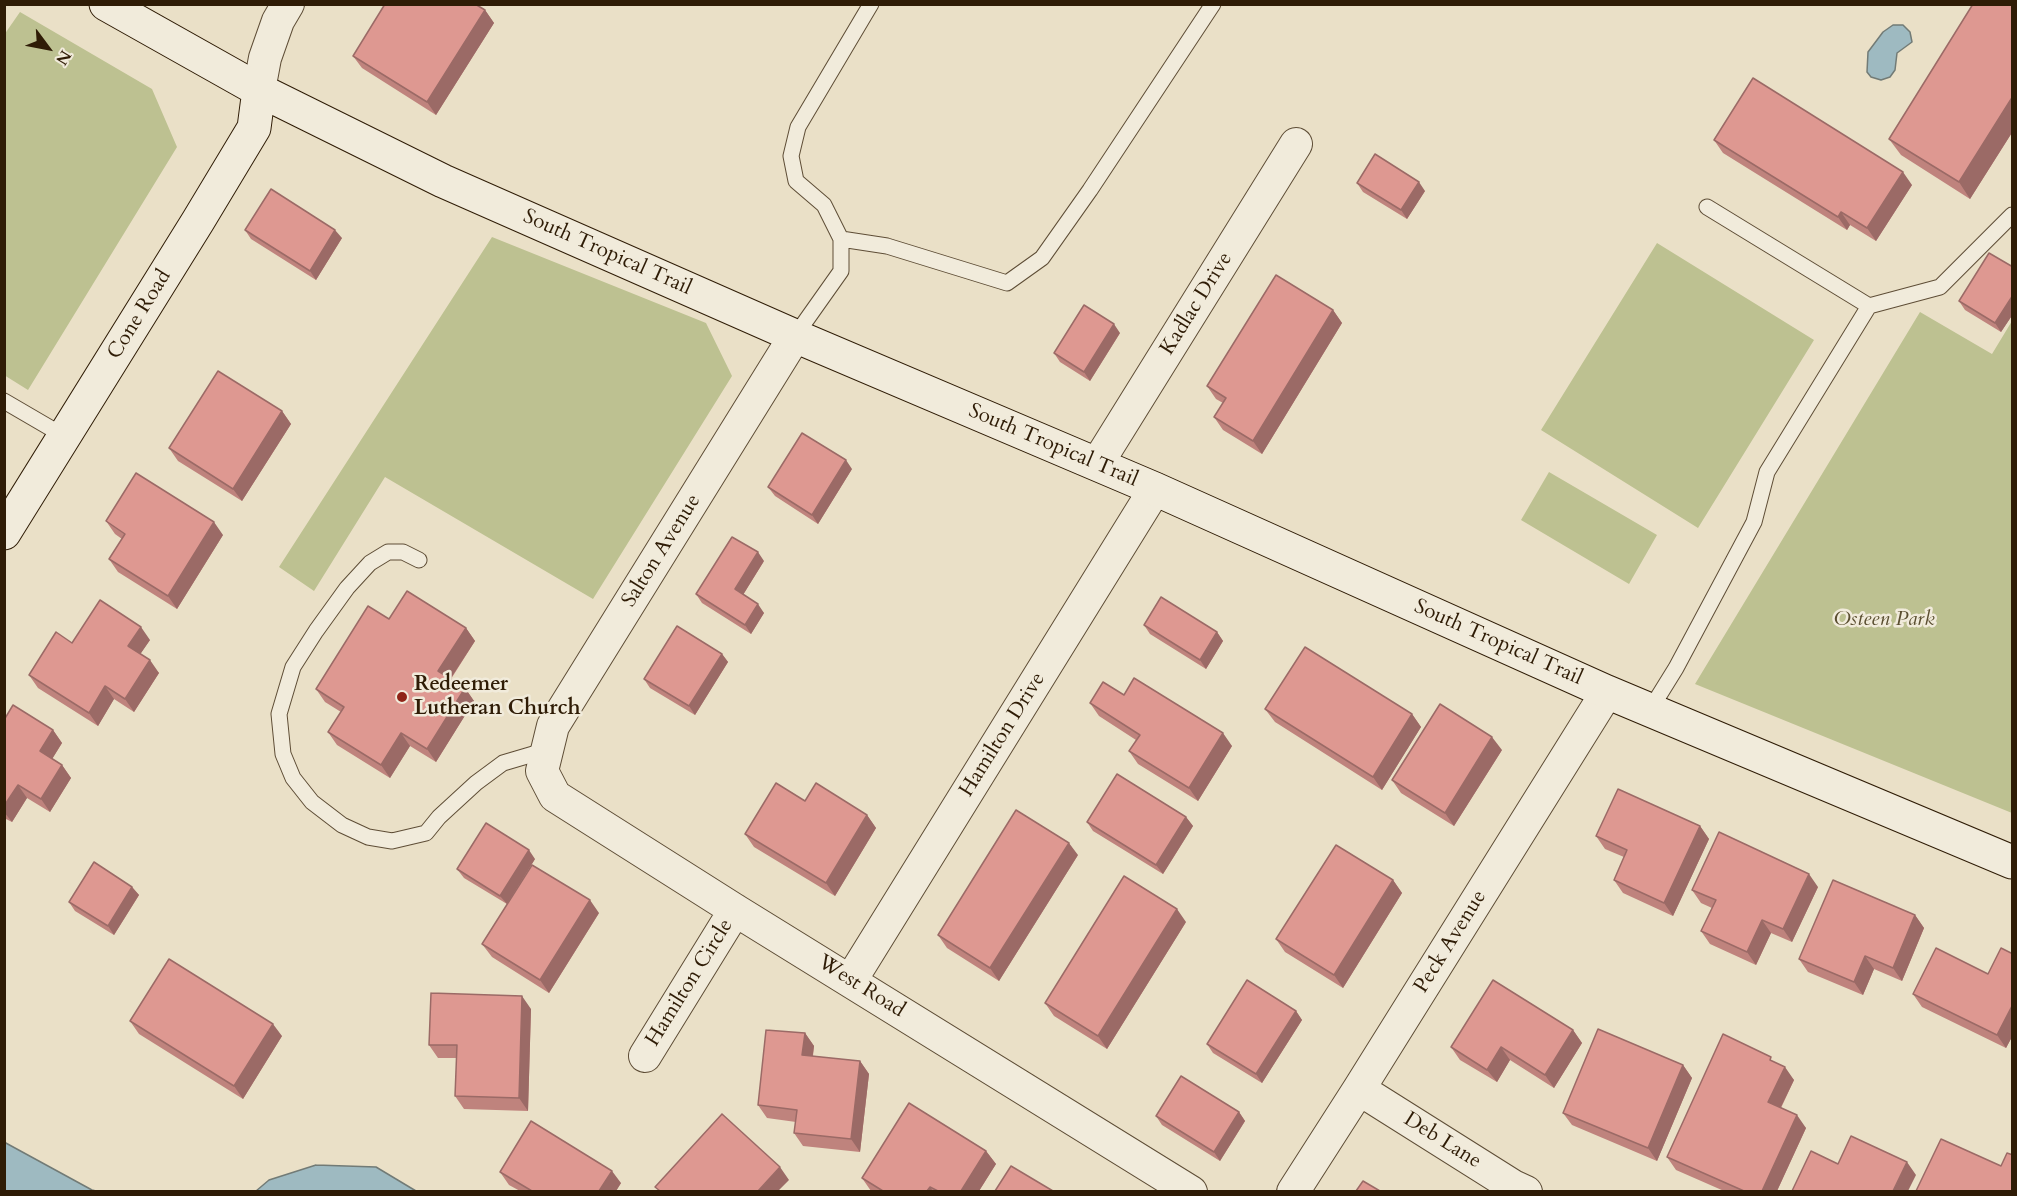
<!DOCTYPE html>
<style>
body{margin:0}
#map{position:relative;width:2017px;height:1196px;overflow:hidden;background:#eae0c7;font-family:Cardo,serif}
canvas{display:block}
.frame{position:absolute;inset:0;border:6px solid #2f1c06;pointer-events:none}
.north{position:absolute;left:18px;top:18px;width:60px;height:60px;-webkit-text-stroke:4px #f1ebdb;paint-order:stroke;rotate:122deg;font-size:16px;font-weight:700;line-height:24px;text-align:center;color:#2f1c06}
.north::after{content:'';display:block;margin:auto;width:21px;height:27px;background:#2f1c06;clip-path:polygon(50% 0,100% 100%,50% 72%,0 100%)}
</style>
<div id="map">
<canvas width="2017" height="1196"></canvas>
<div class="frame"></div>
<div class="north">N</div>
</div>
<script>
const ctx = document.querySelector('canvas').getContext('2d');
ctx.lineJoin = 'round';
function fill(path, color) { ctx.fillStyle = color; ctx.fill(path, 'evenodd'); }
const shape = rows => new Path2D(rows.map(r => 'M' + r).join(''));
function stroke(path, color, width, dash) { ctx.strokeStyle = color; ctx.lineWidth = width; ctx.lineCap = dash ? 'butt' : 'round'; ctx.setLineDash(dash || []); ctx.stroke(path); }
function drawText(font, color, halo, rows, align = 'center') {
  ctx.font = font + ' Cardo,serif'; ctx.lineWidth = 5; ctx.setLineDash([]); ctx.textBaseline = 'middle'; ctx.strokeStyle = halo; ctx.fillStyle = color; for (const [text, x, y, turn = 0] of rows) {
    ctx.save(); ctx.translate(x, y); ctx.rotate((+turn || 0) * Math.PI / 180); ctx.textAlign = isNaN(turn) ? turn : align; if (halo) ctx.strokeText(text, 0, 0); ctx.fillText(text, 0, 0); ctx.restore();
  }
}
const green = shape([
 [20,12,152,89,177,147,28,390,4,375,4,35],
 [492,237,706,323,732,376,593,599,385,477,314,591,279,567],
 [1657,243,1814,340,1698,528,1541,430],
 [1920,312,1992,354,2012,321,2012,813,1695,684],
 [1549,472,1657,535,1629,584,1521,520]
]);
const water = shape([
 [1893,25,1903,25,1910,32,1912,42,1897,53,1895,70,1890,77,1881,80,1871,77,1867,72,1868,52,1883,32,1893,25],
 [4,1142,92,1190,96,1191,5,1191,4,1142],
 [316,1165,376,1167,416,1191,256,1191,269,1180,316,1165]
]);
const lane = shape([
 [841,239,887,246,1007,283,1042,258,1090,190,1213,4],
 [1869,306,1940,287,2012,215],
 [795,336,841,271,841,239,824,205,796,181,791,156,798,127,871,4],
 [4,401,64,436],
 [419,560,403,552,388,552,370,563,347,588,316,631,293,667,279,714,283,754,293,778,312,802,342,825,368,837,392,841,426,833,439,817,476,783,503,763,547,750],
 [1650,710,1676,668,1754,522,1767,472,1869,306,1707,207]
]);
const street = shape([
 [259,90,265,58,278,21,288,4],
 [795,336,553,726,542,771,555,796,735,910,1191,1192],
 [1097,464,1296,144],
 [851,980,1155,489],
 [645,1056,735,910],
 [1359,1089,1513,1186,1526,1192],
 [1293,1192,1359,1089,1607,692]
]);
const secondary = shape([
 [106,4,259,90,443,181,795,336,1155,489,1607,692,2012,862],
 [4,533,198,221,254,128,259,90]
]);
const wall = shape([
 [2013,4,2013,131,1970,199,1901,155,1889,139],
 [485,10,494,23,436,115,362,68,353,56],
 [1714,140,1912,185,1876,241,1850,225,1847,230,1723,153],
 [1357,183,1425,191,1407,219,1363,192],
 [245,230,342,238,316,280,251,239],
 [2013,267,2013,314,2001,332,1965,310,1959,301],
 [1333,310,1342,323,1262,454,1223,430,1214,417,1223,403,1216,399,1207,386],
 [1120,333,1090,381,1060,362,1054,353],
 [282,411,291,424,242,501,178,461,169,448],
 [852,469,818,524,775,496,768,487],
 [106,521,223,535,177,609,118,572,109,559,122,539,115,534],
 [764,561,743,595,764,613,751,634,702,603,696,594],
 [389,619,466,628,475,641,451,679,465,688,474,701,436,762,410,746,390,778,337,745,328,732,341,712,325,702,316,689],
 [1144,625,1217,632,1223,641,1206,669,1150,634],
 [150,640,140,654,159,673,134,712,114,699,98,726,38,688,29,675,72,643],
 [722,654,728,662,695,715,650,688,644,679],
 [1124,695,1232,746,1198,801,1138,764,1129,751,1136,740,1099,716,1090,703],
 [1265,709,1412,714,1421,727,1382,790,1275,722],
 [4,720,53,730,62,743,52,759,62,765,71,778,50,812,27,798,12,822,4,818],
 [1502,750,1454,826,1401,793,1392,780],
 [805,801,867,815,876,828,835,896,754,847,745,834],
 [1186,817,1193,826,1163,874,1093,831,1087,822],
 [1700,826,1709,839,1673,916,1623,893,1614,880,1624,857,1605,849,1596,836],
 [1078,855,999,981,947,948,938,935],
 [535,859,507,904,464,878,457,869],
 [1393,880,1402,893,1343,988,1285,952,1276,939],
 [132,887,139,895,114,935,75,911,69,902],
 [1818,887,1792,942,1771,933,1756,965,1710,944,1701,931,1712,908,1701,903,1692,890],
 [599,913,549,993,492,957,482,944],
 [1915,915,1924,928,1902,981,1874,969,1863,995,1808,972,1799,959],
 [1186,922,1107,1049,1054,1016,1045,1003],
 [2013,954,2013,1035,2006,1048,1922,1007,1913,994,1988,974],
 [531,1009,528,1111,464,1109,455,1096,457,1058,438,1058,429,1045],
 [1296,1011,1302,1020,1262,1083,1213,1053,1207,1044],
 [130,1021,282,1036,243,1099,139,1034],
 [1573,1030,1582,1043,1554,1088,1510,1060,1497,1082,1460,1060,1451,1047],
 [805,1033,814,1046,813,1056,860,1061,869,1074,860,1152,803,1146,794,1133,796,1122,767,1118,758,1105],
 [1776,1063,1794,1080,1781,1108,1806,1128,1777,1191,1724,1191,1676,1170,1667,1157],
 [1683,1065,1692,1078,1657,1161,1572,1125,1563,1113],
 [1239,1112,1245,1121,1220,1161,1162,1125,1156,1116],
 [986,1151,996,1164,979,1191,871,1191,862,1178],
 [500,1172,621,1183,616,1191,520,1191,509,1185]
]);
const shadedWall = shape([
 [485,10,494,23,436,115,427,102],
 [2013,96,2013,131,1970,199,1959,182],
 [1903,172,1912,185,1876,241,1867,228],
 [1419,182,1425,191,1407,219,1401,210],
 [1841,212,1850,225,1847,230,1838,217],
 [335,230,342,238,316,280,310,271],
 [2013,295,2013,314,2001,332,1995,323],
 [1333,310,1342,323,1262,454,1253,441],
 [1114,324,1120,333,1090,381,1084,372],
 [282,411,291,424,242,501,233,489],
 [846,460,852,469,818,524,812,515],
 [214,522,223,535,177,609,168,596],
 [758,552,764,561,741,598,735,589],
 [758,604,764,613,751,634,745,625],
 [141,627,150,640,137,659,128,646],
 [466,628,475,641,447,684,438,671],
 [1217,632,1223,641,1206,669,1200,660],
 [722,654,728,662,695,715,689,706],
 [150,660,159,673,134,712,125,699],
 [105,686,114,699,98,726,89,713],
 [465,688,474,701,436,762,427,749],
 [1412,714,1421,727,1382,790,1373,777],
 [53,730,62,743,49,764,40,751],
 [401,733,410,746,390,778,381,765],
 [1223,733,1232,746,1198,801,1189,788],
 [1492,737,1502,750,1454,826,1445,813],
 [62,765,71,778,50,812,41,799],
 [18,785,27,798,12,822,4,812,4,806],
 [867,815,876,828,835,896,826,883],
 [1186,817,1193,826,1163,874,1156,865],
 [1700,826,1709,839,1673,916,1664,903],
 [1069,843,1078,855,999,981,990,968],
 [529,850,535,859,507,904,500,896],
 [1809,874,1818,887,1792,942,1783,929],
 [1393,880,1402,893,1343,988,1334,975],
 [132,887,139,895,114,935,108,926],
 [590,900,599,913,549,993,540,980],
 [1177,909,1186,922,1107,1049,1098,1036],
 [1915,915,1924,928,1902,981,1893,968],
 [1762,920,1771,933,1756,965,1747,952],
 [1865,956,1874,969,1863,995,1854,982],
 [522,996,531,1009,528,1111,519,1098],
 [2013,1004,2013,1035,2006,1048,1997,1035],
 [1296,1011,1302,1020,1262,1083,1256,1074],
 [273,1024,282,1036,243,1099,234,1086],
 [1573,1030,1582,1043,1554,1088,1545,1075],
 [805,1033,814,1046,811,1068,802,1055],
 [1501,1047,1510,1060,1497,1082,1487,1070],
 [860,1061,869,1074,860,1152,851,1139],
 [1683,1065,1692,1078,1657,1161,1648,1148],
 [1785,1067,1794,1080,1777,1115,1768,1102],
 [1239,1112,1245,1121,1220,1161,1214,1152],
 [1797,1115,1806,1128,1777,1191,1762,1191],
 [986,1151,996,1164,979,1191,961,1191],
 [1907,1162,1916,1175,1908,1191,1893,1191],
 [780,1167,789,1180,778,1191,758,1191],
 [612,1171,621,1183,616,1191,599,1191],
 [930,1187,933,1191,927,1191]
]);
const building = shape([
 [385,4,475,4,485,10,427,102,353,56,385,4],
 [1973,4,2013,4,2013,96,1959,182,1889,139,1973,4],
 [1753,78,1903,172,1867,228,1841,212,1838,217,1714,140,1753,78],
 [1375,154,1419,182,1401,210,1357,183,1375,154],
 [271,189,335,230,310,271,245,230,271,189],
 [1989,253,2013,267,2013,295,1995,323,1959,301,1989,253],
 [1276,275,1333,310,1253,441,1214,417,1226,398,1207,386,1276,275],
 [1084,305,1114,324,1084,372,1054,353,1084,305],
 [218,371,282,411,233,489,169,448,218,371],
 [802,433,846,460,812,515,768,487,802,433],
 [136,473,214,522,168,596,109,559,125,534,106,521,136,473],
 [732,537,758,552,735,589,758,604,745,625,696,594,732,537],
 [407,591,466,628,438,671,465,688,427,749,401,733,381,765,328,732,344,707,316,689,368,606,389,619,407,591],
 [1161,597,1217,632,1200,660,1144,625,1161,597],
 [100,600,141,627,128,646,150,660,125,699,105,686,89,713,29,675,56,632,72,643,100,600],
 [677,626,722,654,689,706,644,679,677,626],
 [1305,647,1412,714,1373,777,1265,709,1305,647],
 [1134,678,1223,733,1189,788,1129,751,1140,735,1090,703,1103,682,1124,695,1134,678],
 [1440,704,1492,737,1445,813,1392,780,1440,704],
 [13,705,53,730,40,751,62,765,41,799,18,785,4,806,4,720,13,705],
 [1117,774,1186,817,1156,865,1087,822,1117,774],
 [776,783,805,801,816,783,867,815,826,883,745,834,776,783],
 [1618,789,1700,826,1664,903,1614,880,1627,850,1596,836,1618,789],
 [1016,810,1069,843,990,968,938,935,1016,810],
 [486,823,529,850,500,896,457,869,486,823],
 [1719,832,1809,874,1783,929,1762,920,1747,952,1701,931,1716,900,1692,890,1719,832],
 [1336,845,1393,880,1334,975,1276,939,1336,845],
 [94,862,132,887,108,926,69,902,94,862],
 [532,865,590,900,540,980,482,944,532,865],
 [1124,876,1177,909,1098,1036,1045,1003,1124,876],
 [1833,880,1915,915,1893,968,1865,956,1854,982,1799,959,1833,880],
 [1936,948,1988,974,2001,948,2013,954,2013,1004,1997,1035,1913,994,1936,948],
 [169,959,273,1024,234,1086,130,1021,169,959],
 [1247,980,1296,1011,1256,1074,1207,1044,1247,980],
 [1493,980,1573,1030,1545,1075,1501,1047,1487,1070,1451,1047,1493,980],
 [431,993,522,996,519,1098,455,1096,457,1045,429,1045,431,993],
 [1598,1029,1683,1065,1648,1148,1563,1113,1598,1029],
 [766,1030,805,1033,802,1055,860,1061,851,1139,794,1133,797,1110,758,1105,766,1030],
 [1723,1034,1771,1057,1770,1060,1785,1067,1768,1102,1797,1115,1762,1191,1744,1191,1667,1157,1723,1034],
 [1181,1076,1239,1112,1214,1152,1156,1116,1181,1076],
 [909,1103,986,1151,961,1191,938,1191,930,1187,927,1191,883,1191,862,1178,909,1103],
 [722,1114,780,1167,758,1191,660,1191,655,1187,722,1114],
 [531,1121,612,1171,599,1191,532,1191,500,1172,531,1121],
 [1851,1136,1907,1162,1893,1191,1792,1191,1811,1151,1838,1164,1851,1136],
 [1941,1139,2001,1166,2007,1153,2013,1155,2013,1191,1916,1191,1941,1139],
 [1011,1166,1053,1191,995,1191,1011,1166],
 [1363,1181,1380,1191,1356,1191,1363,1181]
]);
const markers = [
 [402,697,6,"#8f2418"]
];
const streetNames = [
 ["South Tropical Trail",607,253,24],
 ["Kadlac Drive",1197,304,-58],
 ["Cone Road",140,315,-58],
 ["South Tropical Trail",1053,446,23],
 ["Salton Avenue",662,551,-58],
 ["South Tropical Trail",1498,643,24],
 ["Hamilton Drive",1003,735,-58],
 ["Peck Avenue",1451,942,-58],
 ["Hamilton Circle",690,983,-58],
 ["West Road",861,987,32],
 ["Deb Lane",1442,1141,32]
];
const parkNames = [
 ["Osteen Park",1884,620]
];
const poiNames = [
 ["Redeemer",414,685],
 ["Lutheran Church",414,709]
];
fill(green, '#bdc191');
fill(water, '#9ebac1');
stroke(water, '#727b76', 1.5);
stroke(lane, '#5e4d36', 17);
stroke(street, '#5e4d36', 34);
stroke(secondary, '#2f1c06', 35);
stroke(lane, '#f1ebdb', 15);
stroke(street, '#f1ebdb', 32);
stroke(secondary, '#f1ebdb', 33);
fill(wall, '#bf837d');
fill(shadedWall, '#9b6a66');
fill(building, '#de9891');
stroke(building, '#9b6a66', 1.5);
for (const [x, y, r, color] of markers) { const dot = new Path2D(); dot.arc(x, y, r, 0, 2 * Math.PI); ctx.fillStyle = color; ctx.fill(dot); stroke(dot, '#f1ebdb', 2); }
drawText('21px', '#2f1c06', '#f1ebdb', streetNames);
drawText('italic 21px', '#5a4e30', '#f1ebdb', parkNames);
drawText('bold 21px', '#2f1c06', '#f1ebdb', poiNames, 'left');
</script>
